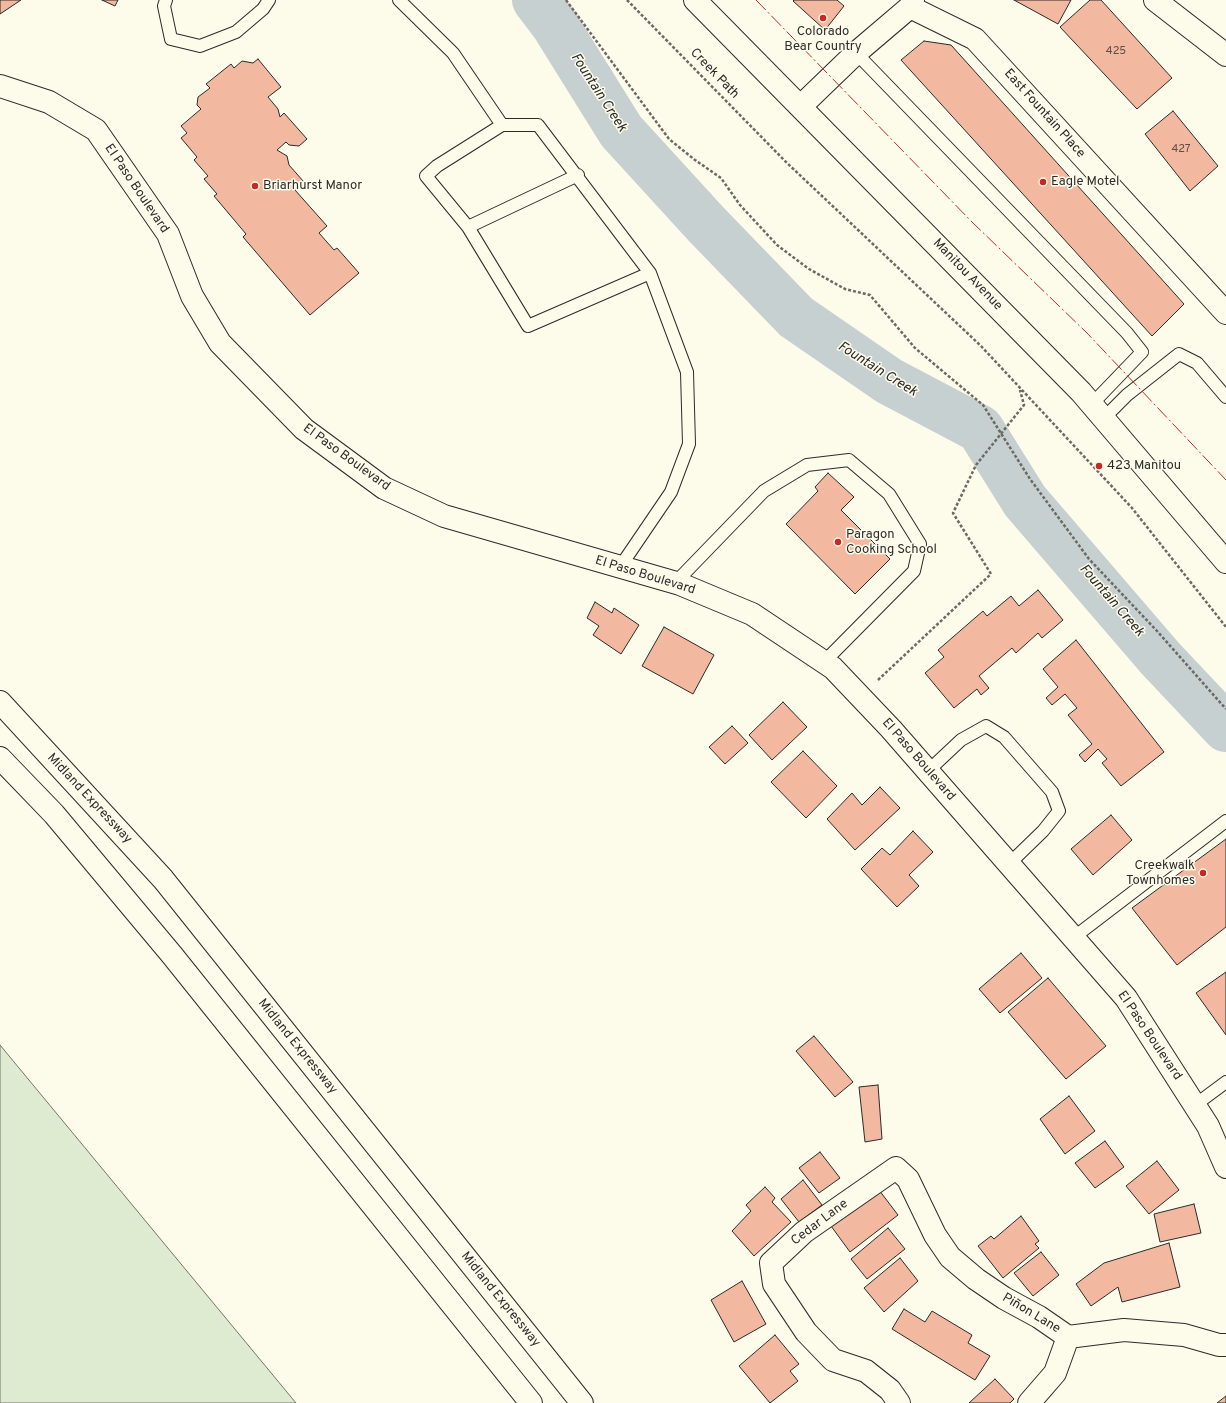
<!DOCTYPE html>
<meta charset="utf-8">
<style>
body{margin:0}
canvas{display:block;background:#fdfbea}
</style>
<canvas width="1226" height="1403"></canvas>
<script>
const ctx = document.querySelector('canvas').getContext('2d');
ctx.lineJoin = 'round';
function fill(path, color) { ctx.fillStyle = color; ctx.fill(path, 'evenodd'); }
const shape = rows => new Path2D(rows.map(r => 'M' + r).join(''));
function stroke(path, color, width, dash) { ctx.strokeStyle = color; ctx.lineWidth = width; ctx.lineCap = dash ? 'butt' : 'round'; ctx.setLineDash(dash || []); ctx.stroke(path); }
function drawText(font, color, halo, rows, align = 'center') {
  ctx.font = font + ' Overpass,sans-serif'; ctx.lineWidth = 3; ctx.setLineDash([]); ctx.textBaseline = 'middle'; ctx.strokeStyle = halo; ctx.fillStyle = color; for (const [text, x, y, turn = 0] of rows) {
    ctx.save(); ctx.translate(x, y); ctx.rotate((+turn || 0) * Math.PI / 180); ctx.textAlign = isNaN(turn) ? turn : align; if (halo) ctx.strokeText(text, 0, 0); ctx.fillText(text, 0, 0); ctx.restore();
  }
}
const green = shape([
 [0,1045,296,1403,0,1403,0,1045]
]);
const river = shape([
 [536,0,555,25,621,131,706,224,796,317,889,381,980,429,1025,501,1160,658,1226,728]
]);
const building = shape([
 [0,0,21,0,0,14,0,0],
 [102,0,118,0,115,6,102,0],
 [794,0,837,0,844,6,825,30,793,1,794,0],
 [1014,0,1071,0,1058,24,1014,0],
 [1090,0,1101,0,1172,78,1137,109,1060,27,1090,0],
 [924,41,951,45,1184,304,1152,336,901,60,924,41],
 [258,59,281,87,268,97,278,109,280,117,284,113,307,139,299,146,289,145,286,142,277,150,287,156,289,165,304,182,295,190,327,226,319,233,334,250,337,248,359,273,310,315,243,237,246,234,214,196,217,194,204,179,208,176,194,160,197,157,181,138,187,133,181,126,201,109,197,105,198,97,210,88,206,84,231,64,234,68,242,61,253,63,258,59],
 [1173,111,1218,166,1190,191,1145,134,1173,111],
 [828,473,854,497,841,510,890,559,855,594,786,524,818,491,815,487,828,473],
 [1038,590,1063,620,1042,638,1038,633,1016,653,1012,648,979,676,989,688,981,695,977,689,954,708,925,673,944,657,938,650,983,611,987,616,1011,596,1019,606,1038,590],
 [595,602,612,613,614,608,639,625,621,654,593,635,599,626,587,618,595,602],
 [664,627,714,655,693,694,642,666,664,627],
 [1076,640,1164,752,1121,786,1102,763,1107,759,1098,749,1085,762,1079,755,1092,744,1068,715,1077,708,1065,694,1052,705,1046,698,1058,687,1043,669,1076,640],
 [783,702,807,727,772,760,749,735,783,702],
 [732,726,748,743,725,764,709,747,732,726],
 [803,751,837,786,806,818,771,782,803,751],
 [880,787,900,808,855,850,827,819,852,793,862,805,880,787],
 [1111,815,1132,840,1093,875,1071,849,1111,815],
 [913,831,933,852,909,875,919,886,897,907,861,869,882,848,890,855,913,831],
 [1226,839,1226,927,1177,965,1132,908,1226,839],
 [1021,953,1042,978,1000,1013,979,989,1021,953],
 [1226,972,1226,1035,1196,993,1226,972],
 [1048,978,1106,1046,1066,1079,1008,1012,1048,978],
 [814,1036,853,1082,835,1097,796,1051,814,1036],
 [878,1085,882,1139,865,1142,859,1087,878,1085],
 [1069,1096,1095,1131,1065,1154,1040,1119,1069,1096],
 [1105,1141,1124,1167,1095,1188,1075,1163,1105,1141],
 [820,1152,840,1178,819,1193,799,1168,820,1152],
 [1157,1161,1179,1190,1149,1214,1126,1186,1157,1161],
 [803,1180,822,1205,799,1222,781,1199,803,1180],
 [765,1187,775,1198,772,1202,791,1222,754,1256,732,1231,751,1211,746,1205,765,1187],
 [879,1190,898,1215,850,1252,831,1226,879,1190],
 [1194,1204,1201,1233,1160,1242,1154,1214,1194,1204],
 [1021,1216,1039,1241,1035,1244,1039,1248,1003,1278,978,1246,991,1236,994,1239,1021,1216],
 [888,1228,905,1249,867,1279,851,1259,888,1228],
 [1169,1243,1180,1287,1122,1302,1118,1287,1091,1306,1076,1284,1104,1263,1169,1243],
 [1041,1252,1059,1275,1033,1296,1014,1273,1041,1252],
 [900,1258,918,1281,884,1312,864,1288,900,1258],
 [742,1281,766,1324,734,1342,711,1300,742,1281],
 [904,1309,925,1322,932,1311,972,1335,968,1343,990,1356,975,1380,892,1329,904,1309],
 [775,1335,799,1364,790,1371,798,1381,770,1403,739,1366,775,1335],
 [995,1379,1014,1399,1010,1403,969,1403,995,1379],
 [1226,1396,1226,1403,1217,1403,1226,1396]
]);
const path = shape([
 [566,0,669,139,695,160,721,178,740,205,777,245,809,269,845,289,870,295,915,348,983,405,1030,479,1089,559,1157,631,1226,709],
 [627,0,787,163,981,346,1132,508,1226,627],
 [878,680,991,574,953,513,976,465,1024,405,1020,390]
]);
const lane = shape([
 [166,0,164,6,171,39,200,46,236,32,263,9,269,0],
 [399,0,453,53,502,125],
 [856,53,1127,333,1142,352,1092,404],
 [468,227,578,175],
 [1104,418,1127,395,1179,354,1197,363,1226,397],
 [620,567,671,492,689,444,687,372,650,273,538,125,502,125,437,166,426,176,468,227,528,326,650,273],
 [675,583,764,491,807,465,849,460,889,494,920,544,914,571,824,662],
 [928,771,961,740,986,726,1004,737,1052,792,1059,811,1043,831,1009,864],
 [1073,938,1226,821],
 [1195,1105,1226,1082]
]);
const street = shape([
 [1155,0,1226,55],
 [910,7,975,39,1226,313],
 [801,106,856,53,910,7,913,0],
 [899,1403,890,1390,866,1371,833,1360,806,1332,774,1284,771,1263,804,1232,896,1168,908,1179,935,1235,950,1257,976,1279,1004,1298,1039,1317,1068,1337,1124,1330,1184,1335,1219,1345,1226,1345],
 [1029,1403,1055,1373,1068,1337]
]);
const secondary = shape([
 [695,0,1081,392,1226,562],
 [0,86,49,102,96,130,168,234,192,296,220,343,304,429,384,488,444,516,680,584,752,614,833,668,891,729,1126,998,1208,1126,1226,1167]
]);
const highway = shape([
 [0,702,163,879,582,1403],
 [0,758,54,814,172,955,531,1403]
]);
const power = shape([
 [756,0,972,222,1087,333,1226,480]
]);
const markers = [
 [823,18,4,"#c62828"],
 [1043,182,4,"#c62828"],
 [255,186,4,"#c62828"],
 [1099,466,4,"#c62828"],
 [838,542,4,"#c62828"],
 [1203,873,4,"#c62828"]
];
const numberNames = [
 ["425",1116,52],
 ["427",1181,150]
];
const poiNames = [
 ["Colorado",823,32,"center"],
 ["Bear Country",823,47,"center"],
 ["Eagle Motel",1051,182],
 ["Briarhurst Manor",263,186],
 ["423 Manitou",1107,466],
 ["Paragon",846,535],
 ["Cooking School",846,550],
 ["Creekwalk",1195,866,"right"],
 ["Townhomes",1195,881,"right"]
];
const streetNames = [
 ["Creek Path",714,74,46],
 ["East Fountain Place",1044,114,48],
 ["El Paso Boulevard",136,189,56],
 ["Manitou Avenue",967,275,46],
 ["El Paso Boulevard",346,458,36],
 ["El Paso Boulevard",645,576,17],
 ["El Paso Boulevard",918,760,49],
 ["Midland Expressway",89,799,47],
 ["El Paso Boulevard",1149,1036,56],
 ["Midland Expressway",297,1047,51],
 ["Cedar Lane",820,1223,-37],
 ["Midland Expressway",500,1300,51],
 ["Piñon Lane",1031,1314,31]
];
const waterNames = [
 ["Fountain Creek",598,93,57],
 ["Fountain Creek",877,370,32],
 ["Fountain Creek",1111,601,49]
];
fill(green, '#deebd1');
stroke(green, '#74746e', 1);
stroke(river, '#c7d0d0', 48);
fill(building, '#f2b8a0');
stroke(building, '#2b2b2b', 1);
stroke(lane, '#2b2b2b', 14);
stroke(street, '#2b2b2b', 24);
stroke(secondary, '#2b2b2b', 24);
stroke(highway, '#2b2b2b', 24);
stroke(path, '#6a6964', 2.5, [3, 2]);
stroke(lane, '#fdfbea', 12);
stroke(street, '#fdfbea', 22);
stroke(secondary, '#fdfbea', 22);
stroke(highway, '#fdfbea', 22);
stroke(power, '#c62828', 1, [14, 3, 2, 3]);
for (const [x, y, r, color] of markers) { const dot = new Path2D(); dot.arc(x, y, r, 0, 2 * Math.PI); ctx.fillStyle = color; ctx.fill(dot); stroke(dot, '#fdfbea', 1.5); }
drawText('11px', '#5d4e48', null, numberNames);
drawText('13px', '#2b2b2b', '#fdfbea', poiNames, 'left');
drawText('13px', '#2b2b2b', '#fdfbea', streetNames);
drawText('italic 14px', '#2b2b2b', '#fdfbea', waterNames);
</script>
